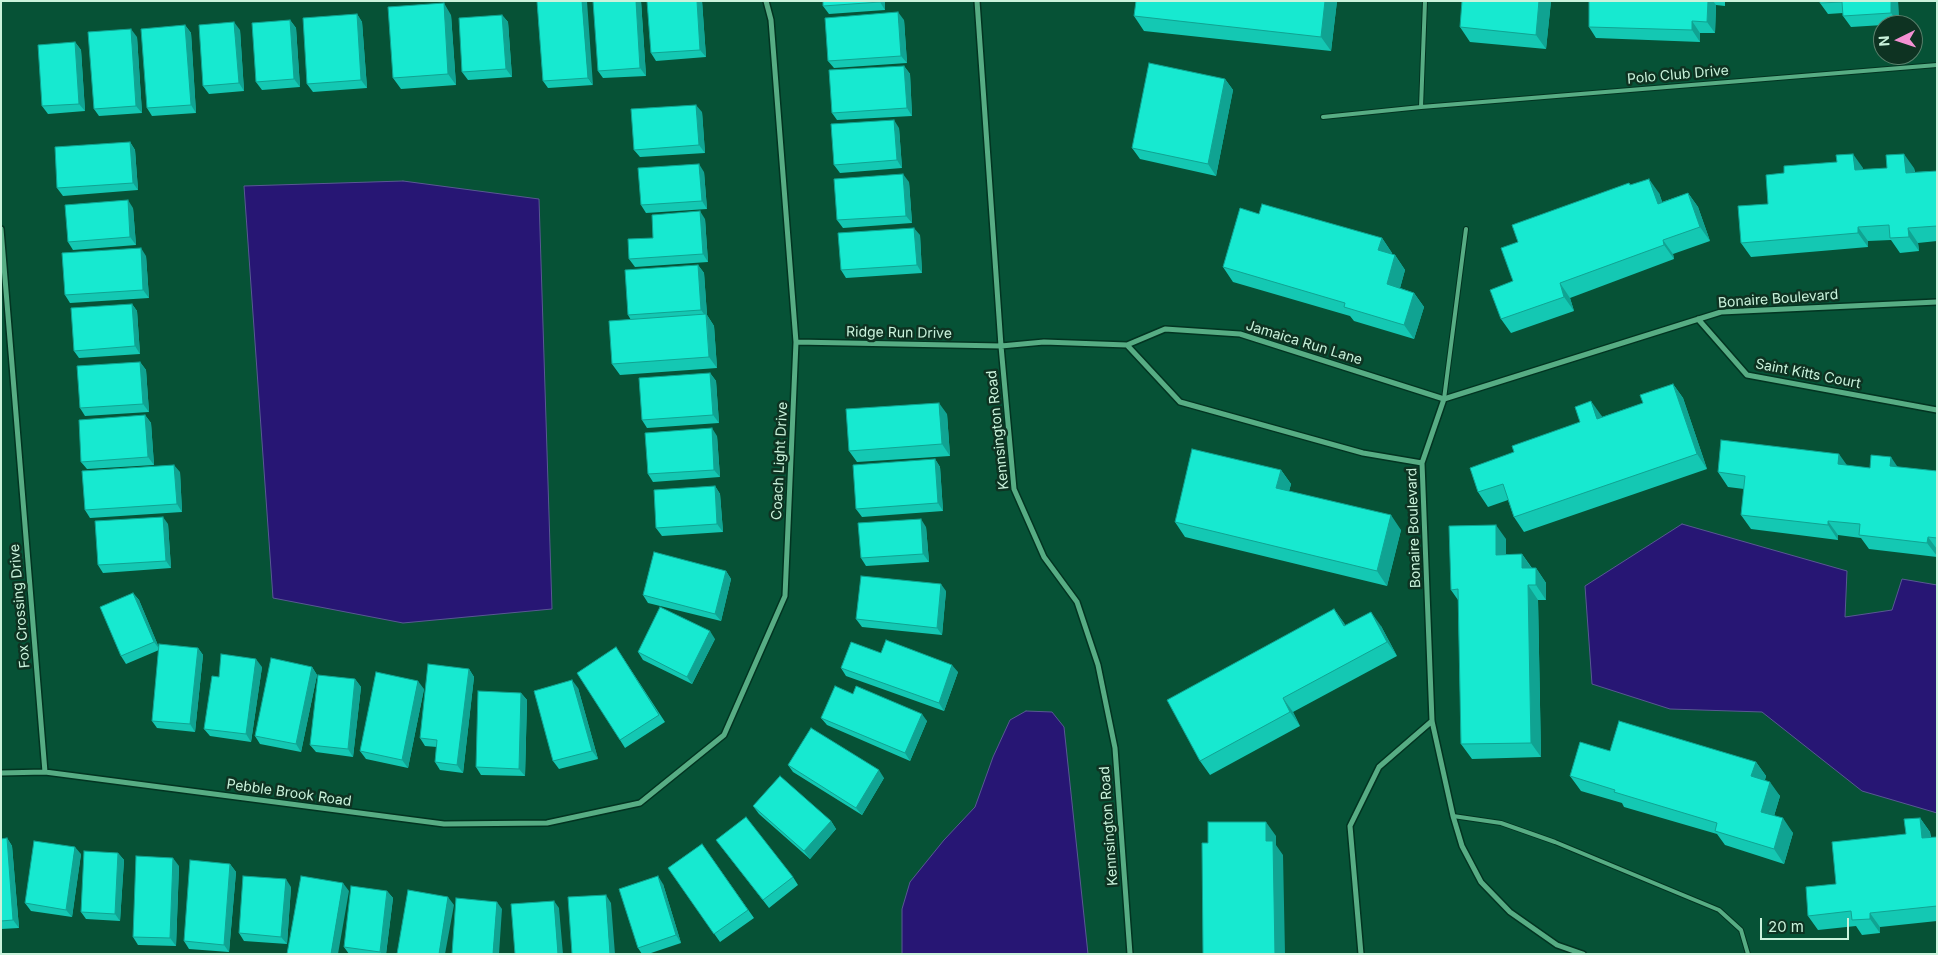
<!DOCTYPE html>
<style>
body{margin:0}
#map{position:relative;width:1938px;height:955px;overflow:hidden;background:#065236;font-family:Inter,sans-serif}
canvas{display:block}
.frame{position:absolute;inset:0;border:2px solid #caf3dc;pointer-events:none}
.north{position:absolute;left:1873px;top:15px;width:50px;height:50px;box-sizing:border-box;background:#0e3322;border:1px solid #59806c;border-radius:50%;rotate:266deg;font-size:14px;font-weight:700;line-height:20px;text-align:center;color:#caf3dc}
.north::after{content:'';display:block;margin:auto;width:18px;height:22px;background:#f491d3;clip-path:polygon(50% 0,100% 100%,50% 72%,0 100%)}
.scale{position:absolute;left:1760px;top:918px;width:89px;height:22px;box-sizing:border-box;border:2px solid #caf3dc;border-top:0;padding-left:6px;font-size:15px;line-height:18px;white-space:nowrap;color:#caf3dc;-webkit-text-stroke:4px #0e3322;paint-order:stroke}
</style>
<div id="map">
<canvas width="1938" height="955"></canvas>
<div class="frame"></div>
<div class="north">N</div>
<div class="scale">20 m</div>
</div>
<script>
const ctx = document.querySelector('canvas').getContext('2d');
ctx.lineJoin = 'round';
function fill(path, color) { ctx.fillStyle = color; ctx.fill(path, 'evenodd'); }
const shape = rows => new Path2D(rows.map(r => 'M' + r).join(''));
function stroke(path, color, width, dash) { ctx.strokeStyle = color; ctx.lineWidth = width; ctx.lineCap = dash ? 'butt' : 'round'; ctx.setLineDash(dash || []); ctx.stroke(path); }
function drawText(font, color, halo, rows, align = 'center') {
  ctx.font = font + ' Inter,sans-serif'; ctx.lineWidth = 5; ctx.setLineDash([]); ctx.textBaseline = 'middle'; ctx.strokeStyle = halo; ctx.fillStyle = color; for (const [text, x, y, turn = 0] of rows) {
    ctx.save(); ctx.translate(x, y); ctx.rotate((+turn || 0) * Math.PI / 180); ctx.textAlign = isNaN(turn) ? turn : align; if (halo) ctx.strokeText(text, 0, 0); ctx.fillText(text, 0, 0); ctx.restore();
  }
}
const water = shape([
 [403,181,539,199,552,609,403,623,273,598,244,186,403,181],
 [1682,524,1847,571,1845,617,1892,610,1902,579,1937,585,1937,813,1862,791,1762,712,1670,709,1592,684,1585,586,1682,524],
 [1026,711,1052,712,1064,727,1088,954,902,954,902,909,910,882,944,840,975,807,993,757,1010,720,1026,711]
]);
const service = shape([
 [1421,107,1425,1],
 [1323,117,1421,107,1937,65],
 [1444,399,1466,229],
 [1453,816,1501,823,1555,842,1719,910,1741,930,1748,954]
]);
const minor = shape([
 [977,1,1001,346,1014,489,1044,557,1077,602,1098,665,1115,748,1130,954],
 [1,229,45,772],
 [1698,319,1747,375,1937,410],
 [796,342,1001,346,1044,342,1127,345,1180,402,1363,453,1422,463],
 [1127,345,1165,329,1240,334,1444,399],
 [1,773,45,772,444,824,547,823,640,803,724,735,785,596,796,342,771,20,766,1],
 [1361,954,1350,826,1379,767,1432,721],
 [1583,954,1557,945,1510,912,1481,882,1462,846,1453,816,1432,721,1422,463,1444,399,1721,312,1937,302]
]);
const wall = shape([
 [537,1,593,85,548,88,543,81],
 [641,1,646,76,603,78,598,71],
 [647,1,702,1,706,57,656,61,651,53],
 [823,1,885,1,885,10,829,14,823,6],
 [1337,1,1331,51,1144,31,1134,16],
 [1551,1,1546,49,1470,42,1460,27],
 [1589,1,1725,1,1725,6,1716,5,1715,33,1700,33,1700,42,1596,38,1589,27],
 [1820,1,1900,1,1898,1,1899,24,1851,27,1843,16,1843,13,1828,14,1820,3],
 [357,14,362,22,367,88,313,92,307,84],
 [451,15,456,85,401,89,393,78],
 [502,15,508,22,512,77,468,80,462,72],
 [290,20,296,28,300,87,262,90,256,82],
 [904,20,907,63,834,68,828,61],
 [185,25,191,33,196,113,152,116,147,108],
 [240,30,244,91,209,94,203,86],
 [137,37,142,113,99,116,94,109],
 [75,42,81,50,85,111,48,114,42,106],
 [904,66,910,74,912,116,837,120,832,113],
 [1225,79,1233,90,1216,176,1140,159,1132,148],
 [702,112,705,153,640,157,634,150],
 [899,128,902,168,840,173,834,165],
 [130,142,135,150,138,190,63,196,57,188],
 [1863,168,1863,169,1914,168,1915,172,1937,171,1937,241,1918,243,1919,251,1900,253,1891,240,1868,241,1868,247,1751,257,1741,243,1768,204],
 [704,172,707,209,646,213,641,205],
 [909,182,912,223,843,228,837,220],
 [1629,183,1631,185,1659,193,1662,202,1688,193,1698,207,1710,241,1673,254,1674,259,1570,298,1574,311,1511,333,1501,319,1513,281,1518,242],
 [133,208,136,245,73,250,68,242],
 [1259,214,1382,238,1392,253,1391,254,1395,255,1405,270,1400,288,1414,293,1424,307,1414,339,1354,321,1350,316,1233,282,1223,267],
 [705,219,708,262,635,267,629,259,653,238],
 [920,235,922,273,846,278,841,270],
 [146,256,149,298,70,303,65,295],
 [698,265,704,273,707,315,714,326,717,368,620,375,612,364,631,320,628,315],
 [132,304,137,311,140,354,79,358,74,351],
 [140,362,146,370,149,412,85,416,80,408],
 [710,373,716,381,719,423,647,428,642,420],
 [1673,384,1683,398,1707,469,1524,532,1514,517,1508,500,1488,507,1478,492,1601,415,1602,417,1643,403],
 [947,414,950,456,857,462,849,451],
 [145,415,151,423,154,465,87,469,81,462],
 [717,436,720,477,653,482,648,474],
 [935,459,940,467,943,511,862,517,856,509],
 [1848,466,1870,468,1897,467,1937,471,1937,557,1869,549,1861,538,1838,535,1838,540,1751,529,1741,515,1744,489,1728,487,1718,472],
 [1281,470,1291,484,1289,491,1401,530,1387,586,1185,537,1175,522],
 [180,472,182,512,90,518,85,510],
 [715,486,720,494,723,532,662,536,656,528],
 [168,524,171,568,103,573,98,565],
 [926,527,929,562,866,566,861,558],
 [1506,539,1506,554,1522,554,1532,568,1536,568,1546,583,1546,600,1538,600,1541,757,1472,759,1461,744,1458,600,1451,590],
 [726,571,731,579,721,621,648,603,643,595],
 [946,591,942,635,862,627,856,619],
 [133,593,139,600,159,648,198,648,203,655,195,732,157,728,152,721,159,650,126,664,121,656],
 [1334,609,1346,626,1381,626,1397,656,1293,712,1300,726,1210,775,1200,761],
 [715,639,692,684,643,660,638,652],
 [616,647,665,722,625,748,620,740],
 [881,653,958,672,944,711,846,676,841,668],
 [262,667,251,742,210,736,204,729,219,677],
 [312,667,317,675,301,752,260,744,255,736],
 [469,669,474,677,463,773,440,770,435,762,437,747,425,746,420,738],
 [355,679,361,687,353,757,316,752,310,745],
 [578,688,598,759,559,769,553,761],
 [424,689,408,768,366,759,360,751],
 [521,693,527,700,525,776,481,775,476,767],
 [853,694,927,721,910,761,827,725,821,718],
 [1610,751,1756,762,1766,776,1765,780,1780,796,1774,816,1793,833,1784,864,1725,845,1717,834,1624,807,1622,803,1581,791,1570,776],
 [788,765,884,778,862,815,793,772],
 [753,806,831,821,836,829,810,859,759,814],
 [1920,818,1930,832,1931,837,1937,837,1937,921,1880,927,1880,933,1862,935,1856,926,1818,930,1808,916,1906,834],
 [7,838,12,846,19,928,1,929,1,839],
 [716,840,793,877,798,885,769,908],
 [702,844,754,918,720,942,668,868],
 [118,853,124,860,120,921,86,919,81,912],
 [81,854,72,917,31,911,25,903],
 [230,864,236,872,229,952,189,949,184,941],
 [179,866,176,946,138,945,133,937],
 [663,884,681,943,648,954,642,954,638,948],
 [291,887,287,944,244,941,239,933],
 [387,891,393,898,386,954,349,954,344,947]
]);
const shadedWall = shape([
 [582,1,587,1,593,85,588,78],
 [636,1,641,1,646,76,640,68],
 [697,1,702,1,706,57,700,50],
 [880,1,885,1,885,10,880,2],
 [1325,1,1337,1,1331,51,1321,37],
 [1539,1,1551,1,1546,49,1536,35],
 [1708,1,1713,1,1716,5,1715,33,1707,22],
 [1891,1,1898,1,1899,24,1891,13],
 [444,3,451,15,456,85,448,74],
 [898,12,904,20,907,63,901,56],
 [357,14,362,22,367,88,361,80],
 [502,15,508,22,512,77,506,69],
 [290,20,296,28,300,87,294,79],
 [1692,21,1700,33,1700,42,1692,30],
 [234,22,240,30,244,91,239,83],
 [185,25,191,33,196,113,191,105],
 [131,29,137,37,142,113,136,106],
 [75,42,81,50,85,111,79,104],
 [904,66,910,74,912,116,907,108],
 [1225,79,1233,90,1216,176,1208,164],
 [696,105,702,112,705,153,699,145],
 [894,120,899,128,902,168,897,160],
 [130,142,135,150,138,190,133,183],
 [1853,154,1863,168,1865,185,1855,170],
 [1904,154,1914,168,1916,187,1906,173],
 [699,164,704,172,707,209,702,201],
 [903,174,909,182,912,223,906,216],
 [1649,179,1659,193,1668,218,1658,204],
 [1688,193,1698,207,1710,241,1700,227],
 [128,200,133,208,136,245,130,237],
 [700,211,705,219,708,262,703,254],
 [1858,227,1868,241,1868,247,1858,233],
 [914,228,920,235,922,273,917,265],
 [1908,228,1918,243,1919,251,1909,237],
 [1382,238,1392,253,1388,264,1378,250],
 [1663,240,1673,254,1674,259,1664,245],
 [141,248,146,256,149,298,143,290],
 [1395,255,1405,270,1397,299,1387,284],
 [698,265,704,273,707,315,714,326,717,368,709,357,707,318,701,310],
 [1560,283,1570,298,1574,311,1564,297],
 [1414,293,1424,307,1414,339,1404,325],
 [132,304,137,311,140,354,135,346],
 [140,362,146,370,149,412,143,404],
 [710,373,716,381,719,423,713,415],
 [1673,384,1683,398,1707,469,1697,454],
 [1591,401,1601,415,1607,433,1597,419],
 [939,403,947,414,950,456,942,444],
 [145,415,151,423,154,465,148,457],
 [712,428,717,436,720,477,714,470],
 [1839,454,1849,468,1838,464],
 [1891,457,1901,472,1890,466],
 [935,459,940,467,943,511,938,503],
 [174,465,180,472,182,512,177,504],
 [1281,470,1291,484,1286,502,1276,488],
 [715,486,720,494,723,532,717,524],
 [1391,515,1401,530,1387,586,1377,571],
 [163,517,168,524,171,568,166,561],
 [921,519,926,527,929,562,923,554],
 [1828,521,1838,535,1838,540,1828,525],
 [1496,525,1506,539,1506,569,1496,555],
 [1928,537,1937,549,1937,556,1927,543],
 [1522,554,1532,569,1522,568],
 [1536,568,1546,583,1546,600,1536,585],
 [726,571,731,579,721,621,715,614],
 [941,584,946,591,942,635,937,628],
 [1528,585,1538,600,1541,757,1531,743],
 [133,593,139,600,160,650,154,642],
 [1334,609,1344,623,1354,641,1344,626],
 [1371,612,1381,626,1397,656,1387,642],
 [710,631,715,639,692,684,687,677],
 [198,648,203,655,195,732,190,724],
 [256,659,262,667,251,742,246,734],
 [952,665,958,672,944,711,939,703],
 [312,667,317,675,301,752,296,744],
 [469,669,474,677,463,773,457,765],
 [355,679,361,687,353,757,348,749],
 [572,680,578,688,598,759,592,751],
 [418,681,424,689,408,768,402,760],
 [521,693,527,700,525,776,519,769],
 [1283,698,1293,712,1300,726,1290,712],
 [922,714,927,721,910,761,905,753],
 [1756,762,1766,776,1761,790,1751,776],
 [879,770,884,778,862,815,856,808],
 [1770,782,1780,796,1771,826,1761,812],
 [1783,818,1793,833,1784,864,1774,849],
 [1920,818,1930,832,1932,853,1922,838],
 [831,821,836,829,810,859,804,851],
 [1266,822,1276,836,1276,845,1283,855,1285,954,1275,954,1266,841],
 [7,838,12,846,19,928,13,920],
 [75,847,81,854,72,917,66,910],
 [118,853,124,860,120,921,115,914],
 [173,858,179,866,176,946,170,938],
 [230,864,236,872,229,952,224,945],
 [658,876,663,884,681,943,676,935],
 [286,879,291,887,287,944,281,937],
 [343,883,349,891,338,954,331,954],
 [387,891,393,898,386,954,382,954,380,952],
 [606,895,611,903,615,954,610,954],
 [448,897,454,905,445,954,439,954],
 [554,901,559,908,563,954,558,954],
 [497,902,502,909,499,954,493,954],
 [1870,913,1880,927,1880,933,1870,919]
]);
const building = shape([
 [537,1,582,1,588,78,543,81,537,1],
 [593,1,636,1,640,68,598,71,593,1],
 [647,1,697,1,700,50,651,53,647,1],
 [823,1,880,1,880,2,823,6,823,1],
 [1136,1,1325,1,1321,37,1134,16,1136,1],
 [1462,1,1539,1,1536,35,1460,27,1462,1],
 [1589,1,1708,1,1707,22,1692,21,1692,30,1589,27,1589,1],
 [1820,1,1891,1,1891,13,1843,16,1842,2,1820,3,1820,1],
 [444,3,448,74,393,78,388,7,444,3],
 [898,12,901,56,828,61,825,18,898,12],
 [357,14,361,80,307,84,303,18,357,14],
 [502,15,506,69,462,72,459,18,502,15],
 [290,20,294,79,256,82,252,23,290,20],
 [234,22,239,83,203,86,199,25,234,22],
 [185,25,191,105,147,108,141,29,185,25],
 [131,29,136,106,94,109,88,32,131,29],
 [75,42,79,104,42,106,38,45,75,42],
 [1149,63,1225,79,1208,164,1132,148,1149,63],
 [904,66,907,108,832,113,829,70,904,66],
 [696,105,699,145,634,150,631,109,696,105],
 [894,120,897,160,834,165,831,124,894,120],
 [130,142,133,183,57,188,55,147,130,142],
 [1853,154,1855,170,1887,168,1886,155,1904,154,1906,173,1937,171,1937,226,1908,228,1909,237,1890,238,1889,225,1858,227,1858,233,1741,243,1738,206,1768,204,1766,175,1784,173,1784,166,1837,162,1836,155,1853,154],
 [699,164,702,201,641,205,638,168,699,164],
 [903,174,906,216,837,220,834,179,903,174],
 [1649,179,1658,204,1688,193,1700,227,1663,240,1664,245,1560,283,1564,297,1501,319,1490,290,1513,281,1501,248,1518,242,1512,225,1629,183,1630,185,1649,179],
 [128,200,130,237,68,242,65,205,128,200],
 [1262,204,1382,238,1378,250,1395,255,1387,284,1414,293,1404,325,1344,307,1345,303,1223,267,1240,208,1259,214,1262,204],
 [700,211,703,254,629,259,628,239,653,238,652,215,700,211],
 [914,228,917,265,841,270,838,233,914,228],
 [141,248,143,290,65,295,62,253,141,248],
 [698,265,701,310,628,315,625,270,698,265],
 [132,304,135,346,74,351,71,308,132,304],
 [706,314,709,357,612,364,609,321,706,314],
 [140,362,143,404,80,408,77,366,140,362],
 [710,373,713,415,642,420,639,378,710,373],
 [1673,384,1697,454,1514,517,1503,484,1478,492,1470,468,1514,452,1512,446,1580,422,1575,407,1591,401,1597,419,1643,403,1640,395,1673,384],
 [939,403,942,444,849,451,846,409,939,403],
 [145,415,148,457,81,462,79,420,145,415],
 [712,428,714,470,648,474,645,433,712,428],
 [1721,440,1839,454,1838,464,1870,468,1871,455,1891,457,1890,466,1937,471,1937,538,1928,537,1927,543,1859,535,1860,524,1828,521,1828,525,1741,515,1745,476,1718,472,1721,440],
 [1192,449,1281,470,1276,488,1391,515,1377,571,1175,522,1192,449],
 [935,459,938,503,856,509,853,465,935,459],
 [174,465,177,504,85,510,82,471,174,465],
 [715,486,717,524,656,528,654,490,715,486],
 [163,517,166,561,98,565,95,521,163,517],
 [921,519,923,554,861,558,858,523,921,519],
 [1496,525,1496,555,1522,554,1522,568,1536,568,1536,585,1528,585,1531,743,1461,744,1458,589,1451,590,1449,526,1496,525],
 [654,552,726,571,715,614,643,595,654,552],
 [861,576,941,584,937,628,856,619,861,576],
 [133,593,154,642,121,656,100,607,133,593],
 [660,607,710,631,687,677,638,652,660,607],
 [1334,609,1344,626,1371,612,1387,642,1283,698,1290,712,1200,761,1167,700,1334,609],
 [886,640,952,665,939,703,841,668,851,642,881,653,886,640],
 [159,644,198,648,190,724,152,721,159,644],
 [616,647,659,715,620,740,577,673,616,647],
 [221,654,256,659,246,734,204,729,212,676,219,677,221,654],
 [271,658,312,667,296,744,255,736,271,658],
 [428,664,469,669,457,765,435,762,437,740,420,738,428,664],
 [376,672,418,681,402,760,360,751,376,672],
 [318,675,355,679,348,749,310,745,318,675],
 [572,680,592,751,553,761,534,691,572,680],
 [835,686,853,694,856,686,922,714,905,753,821,718,835,686],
 [478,691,521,693,519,769,476,767,478,691],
 [1619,721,1756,762,1751,776,1770,782,1761,812,1783,818,1774,849,1715,831,1717,823,1614,792,1615,790,1570,776,1580,742,1610,751,1619,721],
 [811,728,879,770,856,808,788,765,811,728],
 [780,776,831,821,804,851,753,806,780,776],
 [746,817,793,877,763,900,716,840,746,817],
 [1920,818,1922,838,1937,837,1937,906,1870,913,1870,919,1852,920,1851,911,1808,916,1806,887,1836,884,1832,842,1906,834,1904,819,1920,818],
 [1208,822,1266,822,1266,841,1273,841,1275,954,1203,954,1202,843,1208,843,1208,822],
 [7,838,13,920,1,921,1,839,7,838],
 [34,841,75,847,66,910,25,903,34,841],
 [702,844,748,910,714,934,668,868,702,844],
 [84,851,118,853,115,914,81,912,84,851],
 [136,856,173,858,170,938,133,937,136,856],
 [190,860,230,864,224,945,184,941,190,860],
 [243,876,286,879,281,937,239,933,243,876],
 [301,876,343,883,331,954,287,954,301,876],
 [658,876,676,935,638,948,619,889,658,876],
 [351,886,387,891,380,952,344,947,351,886],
 [408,890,448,897,439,954,397,954,408,890],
 [606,895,610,954,572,954,568,897,606,895],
 [456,898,497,902,493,954,452,954,456,898],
 [554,901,558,954,515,954,511,904,554,901]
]);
const streetNames = [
 ["Polo Club Drive",1678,75,-5],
 ["Bonaire Boulevard",1778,299,-4],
 ["Ridge Run Drive",899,333,1],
 ["Jamaica Run Lane",1304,343,17],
 ["Saint Kitts Court",1808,374,11],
 ["Kennsington Road",998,430,-96],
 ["Coach Light Drive",780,461,-87],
 ["Bonaire Boulevard",1414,528,-92],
 ["Fox Crossing Drive",20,606,-95],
 ["Pebble Brook Road",289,793,8],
 ["Kennsington Road",1109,826,-94]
];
fill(water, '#271674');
stroke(water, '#585893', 1);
stroke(service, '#023421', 6);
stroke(minor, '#023421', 8);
stroke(service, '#57ad84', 4);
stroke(minor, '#57ad84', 5);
fill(wall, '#14c8b3');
fill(shadedWall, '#10a392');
fill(building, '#17e9d0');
stroke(building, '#10a392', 1);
drawText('14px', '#caf3dc', '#0e3322', streetNames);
</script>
